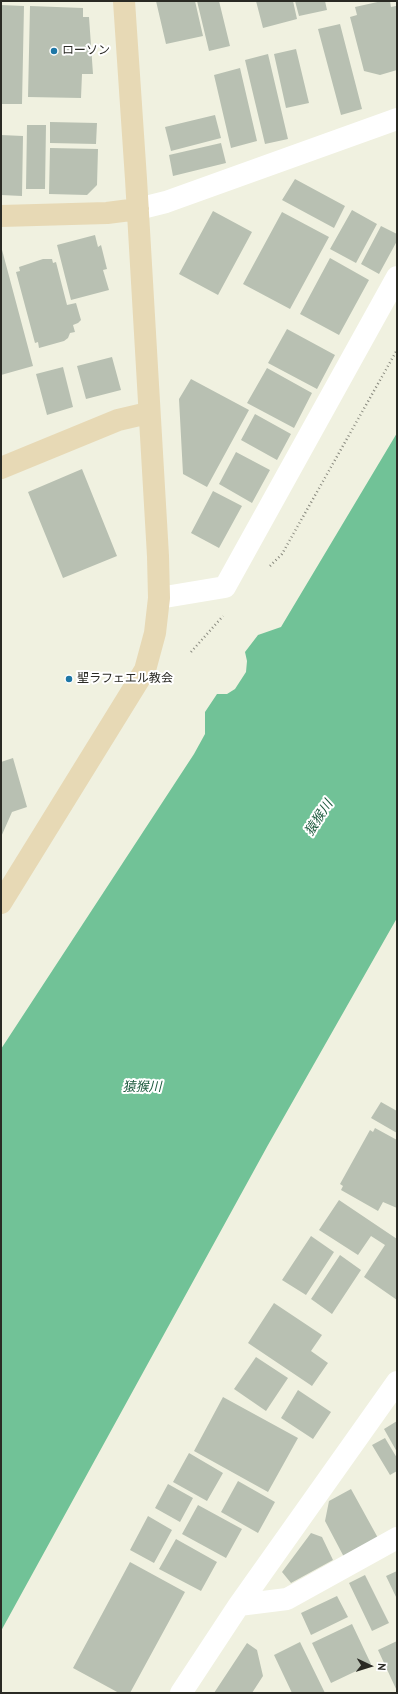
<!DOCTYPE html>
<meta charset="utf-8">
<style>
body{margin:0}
#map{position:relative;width:398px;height:1694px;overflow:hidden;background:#f0f1e0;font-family:"PT Sans",sans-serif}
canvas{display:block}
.frame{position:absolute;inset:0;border:2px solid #2a2a24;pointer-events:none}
.north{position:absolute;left:350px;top:1646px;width:40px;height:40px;-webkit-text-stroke:3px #fff;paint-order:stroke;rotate:94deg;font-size:11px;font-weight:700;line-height:16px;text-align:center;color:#2a2a24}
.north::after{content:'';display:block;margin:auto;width:14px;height:18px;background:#2a2a24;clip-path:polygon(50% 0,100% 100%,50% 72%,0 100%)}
</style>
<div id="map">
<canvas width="398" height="1694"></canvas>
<div class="frame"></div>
<div class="north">N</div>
</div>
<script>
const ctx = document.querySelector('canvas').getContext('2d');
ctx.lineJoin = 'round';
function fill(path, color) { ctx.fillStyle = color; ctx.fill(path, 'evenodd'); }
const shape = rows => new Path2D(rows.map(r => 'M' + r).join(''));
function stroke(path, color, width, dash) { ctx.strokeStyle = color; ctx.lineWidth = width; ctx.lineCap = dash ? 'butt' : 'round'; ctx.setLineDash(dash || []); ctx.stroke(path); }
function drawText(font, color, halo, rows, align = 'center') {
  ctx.font = font + ' "PT Sans","Noto Sans JP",sans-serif'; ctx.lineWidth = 4; ctx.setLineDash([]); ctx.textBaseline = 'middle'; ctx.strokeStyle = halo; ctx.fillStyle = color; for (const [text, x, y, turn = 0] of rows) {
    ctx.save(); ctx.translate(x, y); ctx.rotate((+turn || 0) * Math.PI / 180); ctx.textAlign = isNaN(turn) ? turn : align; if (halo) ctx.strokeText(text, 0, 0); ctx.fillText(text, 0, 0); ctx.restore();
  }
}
const water = shape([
 [397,433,397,918,268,1145,1,1631,1,1049,194,754,205,734,205,712,217,694,227,694,235,689,246,672,247,661,245,652,258,635,281,627]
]);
const building = shape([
 [156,1,195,1,203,36,166,44],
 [197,1,219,1,230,46,209,51],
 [256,1,293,1,297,19,263,28],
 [295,1,325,1,327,10,299,16],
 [382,1,390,1,391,7,396,6,397,10,397,70,380,75,364,71,350,17,357,15,355,7],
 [1,5,24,6,22,104,1,104],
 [30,6,83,8,83,17,89,17,93,74,82,74,81,98,28,97],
 [340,24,362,109,341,115,318,29],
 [296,49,309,103,286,108,274,54],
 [268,54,288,139,265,144,245,60],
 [240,68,257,141,231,148,214,75],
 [215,115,221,138,171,151,165,127],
 [50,122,97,123,96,144,50,143],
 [27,125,46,125,45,189,26,189],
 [1,135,23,136,22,196,1,195],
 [221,143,226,163,173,176,169,155],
 [50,148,98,149,97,185,87,195,49,194],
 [295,179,345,206,334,228,282,200],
 [352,210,377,224,356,263,330,249],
 [213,211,252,232,218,295,179,274],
 [282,212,329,237,290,309,243,284],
 [381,226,397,234,397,241,379,274,361,264],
 [95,235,98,247,101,245,107,269,103,270,109,290,71,300,57,245],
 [1,246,33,366,1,375],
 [330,258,369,280,339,335,300,314],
 [43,259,52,259,53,263,56,262,67,305,76,303,81,320,78,323,73,325,75,332,70,333,68,338,64,341,39,348,38,342,35,343,16,272,20,271,19,267],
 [287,329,335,355,317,389,268,363],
 [112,357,121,390,86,399,77,366],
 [63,367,73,407,47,415,36,374],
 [267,368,312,393,294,428,247,403],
 [191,379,249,410,207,487,183,474,179,399],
 [255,414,291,434,277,460,241,440],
 [236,452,270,470,252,503,219,484],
 [82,469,117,556,63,578,28,492],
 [213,491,242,506,219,548,191,533],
 [13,758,27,807,12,812,1,837,1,762],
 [381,1102,397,1111,397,1133,371,1118],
 [375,1128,397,1140,397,1208,383,1202,378,1211,341,1190,343,1186,340,1184,370,1130,373,1132],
 [339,1200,397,1239,397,1300,364,1277,385,1245,371,1236,358,1255,319,1230],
 [311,1236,334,1252,306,1295,282,1280],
 [340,1255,361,1270,332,1314,311,1299],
 [274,1303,322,1335,311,1351,328,1363,312,1386,248,1343],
 [256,1357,288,1378,266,1411,234,1389],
 [298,1390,331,1412,313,1439,281,1418],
 [223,1397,298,1438,268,1492,194,1451],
 [397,1421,397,1452,384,1429],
 [385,1438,397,1458,397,1471,390,1475,372,1445],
 [189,1453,223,1473,207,1501,173,1482],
 [238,1481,275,1502,258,1533,221,1512],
 [168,1484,193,1498,180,1522,155,1508],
 [351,1489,378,1538,344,1557,325,1521,329,1501],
 [198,1505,242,1529,226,1558,182,1534],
 [148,1516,172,1530,154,1563,130,1550],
 [311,1533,322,1537,333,1560,291,1583,282,1572],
 [176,1539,217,1562,201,1591,159,1569],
 [130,1562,185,1592,130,1693,119,1693,73,1668],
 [397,1571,397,1599,386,1576],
 [365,1575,389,1623,372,1631,349,1583],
 [337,1596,348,1617,311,1635,301,1613],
 [352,1624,371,1664,331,1683,312,1643],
 [397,1641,397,1691,378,1650],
 [300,1642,325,1693,292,1693,274,1655],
 [247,1643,257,1650,263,1676,252,1693,214,1693]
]);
const path = shape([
 [270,566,282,554,397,350],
 [191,652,223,616]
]);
const street = shape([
 [138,209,166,202,397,119],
 [159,598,225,587,397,277],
 [239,1605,287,1599,397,1538],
 [181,1693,239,1605,397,1382]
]);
const secondary = shape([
 [1,216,107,213,138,209],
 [1,468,118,420,148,413],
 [1,903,145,670,155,633,159,598,158,556,136,179,124,1]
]);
const markers = [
 [54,51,4,"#1e77a6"],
 [69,679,4,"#1e77a6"]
];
const poiNames = [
 ["ローソン",62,51],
 ["聖ラフェエル教会",77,679]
];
const waterNames = [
 ["猿猴川",319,818,-57],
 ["猿猴川",142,1087]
];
fill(water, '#71c297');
fill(building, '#b8c0b2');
stroke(path, '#898a7f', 2.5, [1, 3]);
stroke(street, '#fff', 22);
stroke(secondary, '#e7d9b5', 22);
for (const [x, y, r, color] of markers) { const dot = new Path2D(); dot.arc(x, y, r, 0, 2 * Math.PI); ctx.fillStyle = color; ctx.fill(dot); stroke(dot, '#fff', 1.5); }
drawText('12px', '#2a2a24', '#fff', poiNames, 'left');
drawText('italic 13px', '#1b593c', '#fff', waterNames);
</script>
